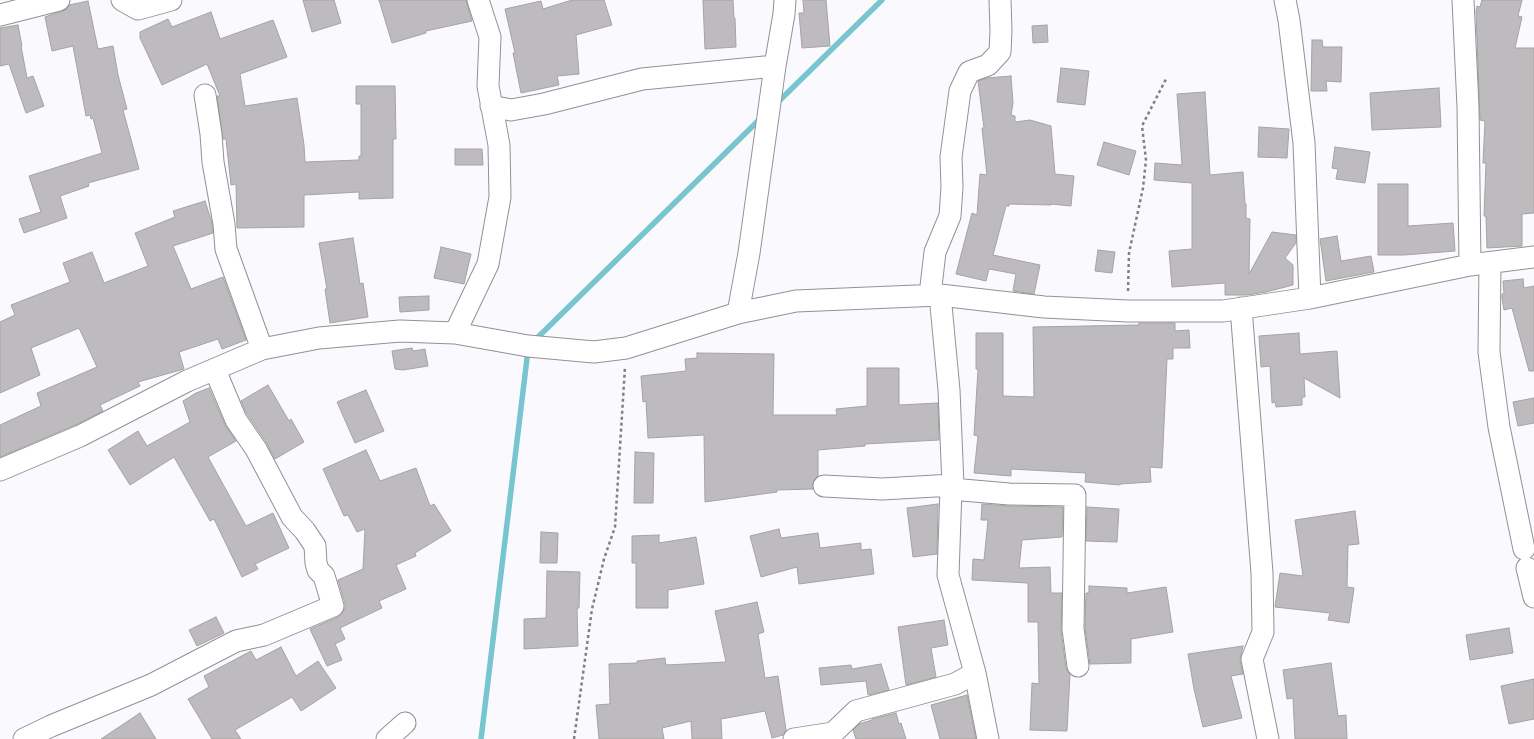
<!DOCTYPE html>
<style>
body{margin:0}
canvas{display:block;background:#f9f9fe}
</style>
<canvas width="1534" height="739"></canvas>
<script>
const ctx = document.querySelector('canvas').getContext('2d');
ctx.lineJoin = 'round';
const shape = rows => new Path2D(rows.map(r => 'M' + r).join(''));
function stroke(path, color, width, dash) { ctx.strokeStyle = color; ctx.lineWidth = width; ctx.lineCap = dash ? 'butt' : 'round'; ctx.setLineDash(dash || []); ctx.stroke(path); }
function fill(path, color) { ctx.fillStyle = color; ctx.fill(path, 'evenodd'); }
const stream = shape([
 [776,104,882,0],
 [533,342,761,118],
 [481,739,528,350]
]);
const building = shape([
 [303,0,334,0,341,23,312,32,303,0],
 [379,0,466,0,472,21,426,31,426,33,392,43,379,0],
 [572,0,604,0,612,25,576,35,579,74,557,76,559,85,521,93,513,53,515,53,505,9,541,1,543,9,572,0],
 [703,0,733,0,734,18,735,18,736,47,705,49,703,0],
 [803,0,826,0,830,46,802,48,799,13,804,13,803,0],
 [1482,0,1522,0,1518,16,1522,17,1515,48,1534,48,1534,213,1522,214,1522,246,1487,248,1486,216,1484,216,1486,163,1483,163,1485,121,1480,120,1476,11,1477,6,1480,7,1482,0],
 [88,1,98,49,113,46,118,75,127,109,123,110,139,169,88,183,89,186,60,196,67,218,24,233,19,219,41,212,29,176,102,153,93,118,91,119,90,115,86,116,73,46,52,51,45,17,62,11,67,9,69,5,88,1],
 [211,12,220,39,273,20,287,57,240,74,245,106,297,98,304,145,305,162,359,160,359,156,361,156,361,104,356,104,356,86,395,86,396,139,393,139,393,198,359,199,359,192,304,195,304,227,237,228,236,184,231,185,226,139,223,139,217,96,220,96,207,64,162,85,140,38,140,32,168,19,172,27,211,12],
 [18,25,22,46,21,46,27,78,33,76,44,106,26,113,9,64,0,66,0,28,18,25],
 [1047,25,1048,42,1033,43,1032,26,1047,25],
 [1312,40,1322,40,1323,47,1342,47,1341,82,1326,81,1327,91,1311,91,1312,40],
 [1061,68,1089,71,1085,105,1057,102,1061,68],
 [1011,76,1013,103,1011,115,1015,116,1015,122,1030,120,1051,126,1055,174,1074,176,1071,206,1051,204,1051,205,1009,204,1009,206,1006,206,993,255,1040,265,1034,294,1013,291,1016,274,989,269,986,281,956,274,972,213,977,215,980,174,987,175,982,128,984,128,978,81,987,78,1011,76],
 [1439,88,1441,127,1372,130,1370,93,1439,88],
 [1205,92,1210,175,1243,172,1245,204,1246,204,1246,218,1250,219,1249,274,1272,232,1296,235,1296,243,1285,258,1293,265,1293,285,1266,292,1247,295,1225,295,1225,283,1172,287,1169,251,1192,249,1192,183,1154,180,1155,163,1182,165,1177,94,1205,92],
 [1259,127,1289,129,1287,158,1258,157,1259,127],
 [1104,142,1136,151,1129,175,1097,165,1104,142],
 [1335,147,1370,152,1365,183,1336,179,1338,169,1332,168,1335,147],
 [455,149,482,149,483,165,455,165,455,149],
 [1378,184,1408,184,1408,226,1453,223,1455,251,1404,255,1378,255,1378,184],
 [205,201,212,223,213,233,173,246,191,289,223,277,246,340,222,349,218,339,179,352,184,369,138,382,140,386,100,405,103,411,75,425,0,457,0,425,41,406,37,393,97,367,79,328,31,348,40,375,0,393,0,322,15,315,11,305,70,282,63,263,92,252,104,283,148,266,135,233,175,217,173,211,205,201],
 [1337,236,1341,261,1371,256,1374,272,1326,281,1320,239,1337,236],
 [353,238,360,284,363,283,368,317,330,323,325,289,327,289,319,243,353,238],
 [441,247,471,254,464,284,434,278,441,247],
 [1098,250,1115,252,1112,273,1095,271,1098,250],
 [1523,279,1524,288,1534,286,1534,371,1529,371,1512,308,1504,310,1502,298,1502,294,1504,293,1503,281,1523,279],
 [429,296,429,310,400,312,399,297,429,296],
 [1139,323,1175,323,1175,331,1189,330,1190,348,1173,348,1173,359,1167,359,1162,468,1150,467,1151,482,1120,484,1120,485,1085,482,1086,473,1011,469,1011,476,974,473,978,436,974,435,978,369,976,369,976,333,1003,333,1003,396,1034,397,1033,327,1139,325,1139,323],
 [1299,333,1300,354,1337,351,1340,398,1304,378,1305,397,1302,397,1302,405,1276,407,1275,402,1272,403,1270,366,1261,367,1259,336,1299,333],
 [412,348,413,351,425,349,428,366,403,370,395,369,392,351,412,348],
 [697,353,774,354,773,415,837,415,836,409,867,406,867,368,899,368,899,405,938,403,939,440,865,444,865,446,818,450,818,476,814,480,813,489,777,490,777,492,705,502,704,435,648,438,646,401,643,402,641,376,686,371,685,359,697,358,697,353],
 [268,385,289,421,291,419,304,442,275,459,266,442,247,414,241,401,268,385],
 [209,388,225,425,236,441,208,457,246,526,273,513,289,548,255,564,258,569,242,577,214,519,210,521,174,457,130,485,108,450,138,431,147,446,190,422,183,401,196,393,209,388],
 [366,390,384,431,355,443,337,402,366,390],
 [1534,398,1534,423,1518,426,1513,402,1534,398],
 [366,450,380,481,416,468,430,506,434,504,451,531,415,553,416,556,396,565,406,589,379,601,382,608,340,628,345,639,335,644,342,660,327,666,310,629,338,617,342,613,345,608,345,603,338,580,363,569,365,529,357,532,348,515,344,516,323,469,366,450],
 [635,452,654,453,653,503,634,503,635,452],
 [938,504,937,554,913,557,907,508,938,504],
 [982,504,1009,506,1063,507,1062,537,1022,540,1019,568,1050,567,1051,593,1062,593,1061,631,1066,668,1070,674,1067,731,1030,730,1032,683,1039,684,1038,622,1028,622,1028,583,972,580,973,559,984,560,988,520,981,520,982,504],
 [1087,507,1119,509,1117,542,1086,541,1087,507],
 [1355,511,1359,544,1348,545,1347,587,1354,588,1349,623,1328,620,1330,613,1275,607,1280,573,1303,576,1295,520,1355,511],
 [779,529,781,538,818,533,820,548,861,543,861,550,871,549,874,574,799,584,797,567,761,577,750,536,779,529],
 [541,532,558,533,557,563,540,563,541,532],
 [659,535,659,543,696,537,704,584,668,590,668,608,636,608,636,563,632,563,632,536,659,535],
 [547,571,580,572,579,608,577,608,578,646,524,649,524,619,546,618,547,571],
 [1089,586,1127,588,1127,593,1166,587,1173,632,1131,639,1131,663,1090,664,1085,628,1086,593,1089,593,1089,586],
 [757,602,764,632,758,634,765,678,778,676,786,730,783,735,772,738,765,711,721,719,722,739,692,739,691,721,662,728,664,739,599,739,596,705,610,704,609,664,637,663,637,661,665,658,666,665,726,662,715,611,757,602],
 [216,617,224,633,197,646,189,630,216,617],
 [944,620,948,645,931,648,936,677,906,685,898,627,944,620],
 [1509,628,1513,653,1470,660,1466,635,1509,628],
 [1243,646,1240,661,1243,674,1231,676,1242,718,1203,727,1194,689,1188,654,1243,646],
 [281,647,296,676,318,661,336,688,301,711,292,697,235,730,241,739,212,739,188,699,209,687,204,676,251,651,256,660,281,647],
 [1331,663,1338,716,1346,715,1347,739,1295,739,1293,698,1287,699,1283,670,1331,663],
 [881,664,889,690,868,695,866,681,821,685,819,668,851,665,852,669,881,664],
 [1534,679,1534,719,1509,724,1501,686,1534,679],
 [967,695,976,739,940,739,931,705,967,695],
 [140,713,156,739,101,739,140,713],
 [896,713,899,724,901,723,906,739,856,739,853,730,859,724,872,720,872,719,896,713]
]);
const path = shape([
 [1128,291,1129,253,1143,188,1146,160,1142,126,1166,79],
 [574,739,592,609,604,559,615,527,625,367]
]);
const minor = shape([
 [122,0,138,9,171,0],
 [1285,0,1289,20,1304,143,1310,298],
 [1463,0,1468,107,1470,265],
 [0,15,59,0],
 [205,95,211,134,213,162,224,224,226,249,262,349],
 [491,106,511,110,544,104,642,79,775,66,784,14,785,0],
 [1490,263,1489,352,1499,427,1524,549],
 [930,295,935,252,950,216,952,187,951,157,960,91,969,72,988,65,1000,52,1001,31,1000,0],
 [940,295,1044,307,1128,311,1223,311,1310,298,1470,265,1534,257],
 [1241,308,1262,573,1263,632,1252,659,1268,739],
 [738,313,749,253,775,66],
 [455,333,488,264,500,197,499,145,488,86,490,37,478,0],
 [0,470,80,436,187,381,262,349,319,338,400,331,455,333,528,346,594,352,626,348,738,313,796,301,940,295,949,390,953,485,951,489,948,575,975,673,988,739],
 [824,486,882,489,953,485],
 [951,489,1009,494,1075,495,1073,629,1078,666],
 [1527,568,1534,597],
 [24,739,51,726,151,685,236,641,264,635,333,606,324,576,318,570,316,563,315,546,305,531,292,517,256,449,236,420,215,370],
 [387,739,405,723],
 [794,739,833,733],
 [831,739,833,733,856,711,955,684,975,673]
]);
stroke(stream, '#77c5cf', 5.5);
fill(building, '#bebbbe');
stroke(building, '#a6a2a5', 1);
stroke(minor, '#929296', 23);
stroke(path, '#808083', 2.5, [3, 3]);
stroke(minor, '#fff', 21);
</script>
